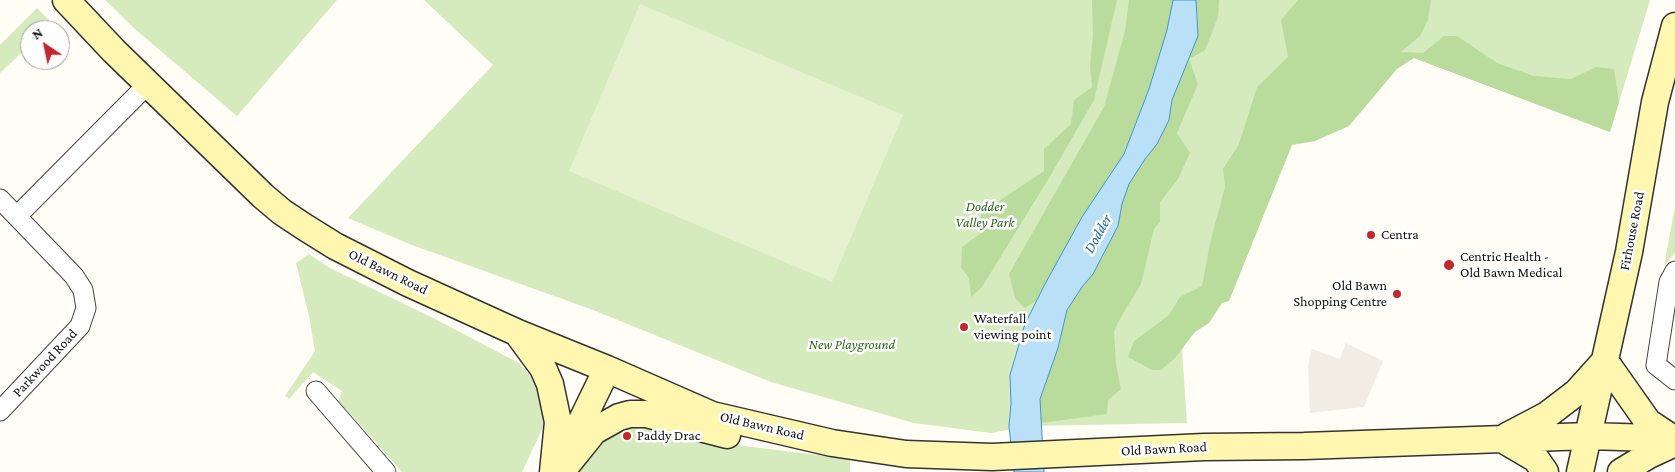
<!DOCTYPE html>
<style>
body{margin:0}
#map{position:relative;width:1675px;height:472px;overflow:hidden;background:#fffdf5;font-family:"Crimson Pro",serif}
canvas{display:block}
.north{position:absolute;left:20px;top:20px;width:50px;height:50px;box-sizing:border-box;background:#fff;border:1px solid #a0a0a0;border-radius:50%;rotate:326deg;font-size:14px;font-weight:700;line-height:20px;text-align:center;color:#111}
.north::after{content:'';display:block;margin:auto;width:18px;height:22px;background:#c4262e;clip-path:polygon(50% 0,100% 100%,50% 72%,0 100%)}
</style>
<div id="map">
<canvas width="1675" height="472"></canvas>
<div class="north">N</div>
</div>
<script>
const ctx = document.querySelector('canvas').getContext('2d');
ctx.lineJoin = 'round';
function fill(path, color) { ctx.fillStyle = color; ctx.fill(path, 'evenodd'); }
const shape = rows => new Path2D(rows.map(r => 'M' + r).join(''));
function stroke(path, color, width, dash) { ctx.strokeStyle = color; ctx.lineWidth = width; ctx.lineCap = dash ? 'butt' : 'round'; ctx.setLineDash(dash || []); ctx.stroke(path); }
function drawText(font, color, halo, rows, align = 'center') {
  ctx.font = font + ' "Crimson Pro",serif'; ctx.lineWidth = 5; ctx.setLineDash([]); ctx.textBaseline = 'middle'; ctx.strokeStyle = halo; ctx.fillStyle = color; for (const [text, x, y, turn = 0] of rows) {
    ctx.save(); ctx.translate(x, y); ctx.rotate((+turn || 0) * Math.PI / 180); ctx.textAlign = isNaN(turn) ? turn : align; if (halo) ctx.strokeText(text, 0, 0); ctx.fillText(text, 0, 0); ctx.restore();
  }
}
const green = shape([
 [105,0,337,0,237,116,135,29],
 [424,0,1650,0,1610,132,1385,47,1292,145,1182,350,1187,423,1029,426,991,433,914,423,771,382,593,310,412,245,348,218,493,65],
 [37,8,53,24,46,30,30,30,30,45,0,73,0,45],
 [1675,207,1675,253,1664,266],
 [309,254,330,268,433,318,519,363,541,388,544,425,522,472,402,472,347,410,338,403,342,391,313,372,289,399,285,396,315,351,309,316,296,263],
 [639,422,744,446,850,459,850,472,575,472,596,438]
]);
const forest = shape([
 [1092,0,1117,0,1094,100,1049,178,982,287,971,297,969,278,961,267,962,247,981,233,981,213,1044,171,1044,149,1071,124,1074,100,1092,87,1090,67,1093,35],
 [1129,0,1173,0,1167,30,1149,89,1124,154,1082,217,1036,301,1025,308,1015,298,1009,274,1104,107,1125,31],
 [1196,0,1219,0,1218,17,1205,50,1189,59,1198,84,1177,133,1190,153,1178,179,1160,202,1160,222,1154,229,1141,284,1121,317,1114,331,1116,364,1121,389,1108,400,1107,414,1041,423,1040,399,1058,348,1067,310,1082,287,1093,274,1118,226,1122,204,1129,184,1145,159,1157,144,1169,120,1172,100,1189,59,1198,16,1195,4],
 [1298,0,1431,0,1428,20,1420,36,1401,52,1423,53,1444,36,1457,36,1497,63,1534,76,1571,79,1596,67,1614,69,1619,102,1610,132,1414,58,1397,69,1349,126,1315,141,1292,145,1229,301,1222,303,1209,323,1195,332,1174,359,1161,370,1152,370,1128,357,1134,341,1169,315,1180,297,1202,286,1210,243,1225,187,1223,169,1239,144,1257,87,1288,57,1281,20]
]);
const pitch = shape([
 [640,4,903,115,832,282,569,171]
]);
const plaza = shape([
 [1346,343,1383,361,1364,407,1310,413,1308,365,1312,349,1340,359]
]);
const water = shape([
 [1173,0,1196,0,1198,36,1172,100,1169,120,1157,144,1145,159,1129,184,1122,204,1118,226,1093,274,1082,287,1067,310,1058,348,1040,399,1044,472,1014,472,1009,426,1011,404,1010,375,1025,324,1045,284,1082,217,1124,154,1149,89,1167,30,1173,0]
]);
const street = shape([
 [0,199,74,276,83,290,86,308,80,326,0,411],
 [17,216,149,83],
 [1675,271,1669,282,1656,365,1675,380],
 [316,391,386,472]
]);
const secondary = shape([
 [66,0,114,51,263,196,282,212,303,226,335,246,408,283,518,333,607,369,712,415,832,443,906,454,992,457,1204,447,1304,446,1589,436,1652,438,1675,441],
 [518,334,543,368,550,384,558,422,553,472],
 [1605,361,1648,422,1675,440],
 [1507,436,1547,415,1577,392,1604,362],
 [1502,439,1536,459,1545,472],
 [569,447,607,369],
 [561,472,594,431,619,417,630,414,646,414,727,435],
 [1580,472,1629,252,1655,102,1675,26],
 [1621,472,1649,455,1675,443]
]);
const markers = [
 [1371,235,5,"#c4262e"],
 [1449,265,6,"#c4262e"],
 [1397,294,5,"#c4262e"],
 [964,327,5,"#c4262e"],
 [627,436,5,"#c4262e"]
];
const parkNames = [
 ["Dodder",985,207],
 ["Valley Park",985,223],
 ["New Playground",852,345]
];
const streetNames = [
 ["Firhouse Road",1632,231,-79],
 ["Old Bawn Road",388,272,26],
 ["Parkwood Road",45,363,-47],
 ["Old Bawn Road",762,426,13],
 ["Old Bawn Road",1164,449,-3]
];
const poiNames = [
 ["Centra",1381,235],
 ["Centric Health -",1460,257],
 ["Old Bawn Medical",1460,273],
 ["Old Bawn",1387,286,"right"],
 ["Shopping Centre",1387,302,"right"],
 ["Waterfall",974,319],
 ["viewing point",974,335],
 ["Paddy Drac",637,436]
];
const waterNames = [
 ["Dodder",1098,234,-61]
];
fill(green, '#d5ebbd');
fill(forest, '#b9dc9c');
fill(pitch, '#e6f2cf');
fill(plaza, '#f1ede2');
fill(water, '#b9e0f7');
stroke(water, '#3f96cf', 1);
stroke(street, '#444', 21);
stroke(secondary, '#333', 29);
stroke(street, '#fff', 19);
stroke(secondary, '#fff6b0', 26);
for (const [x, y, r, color] of markers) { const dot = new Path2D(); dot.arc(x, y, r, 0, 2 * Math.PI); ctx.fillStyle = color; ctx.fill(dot); stroke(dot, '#fff', 2); }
drawText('italic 14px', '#2f6b1f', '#fff', parkNames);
drawText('14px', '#111', '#fff', streetNames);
drawText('14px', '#111', '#fff', poiNames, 'left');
drawText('italic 15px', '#1768a6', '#fff', waterNames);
</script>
